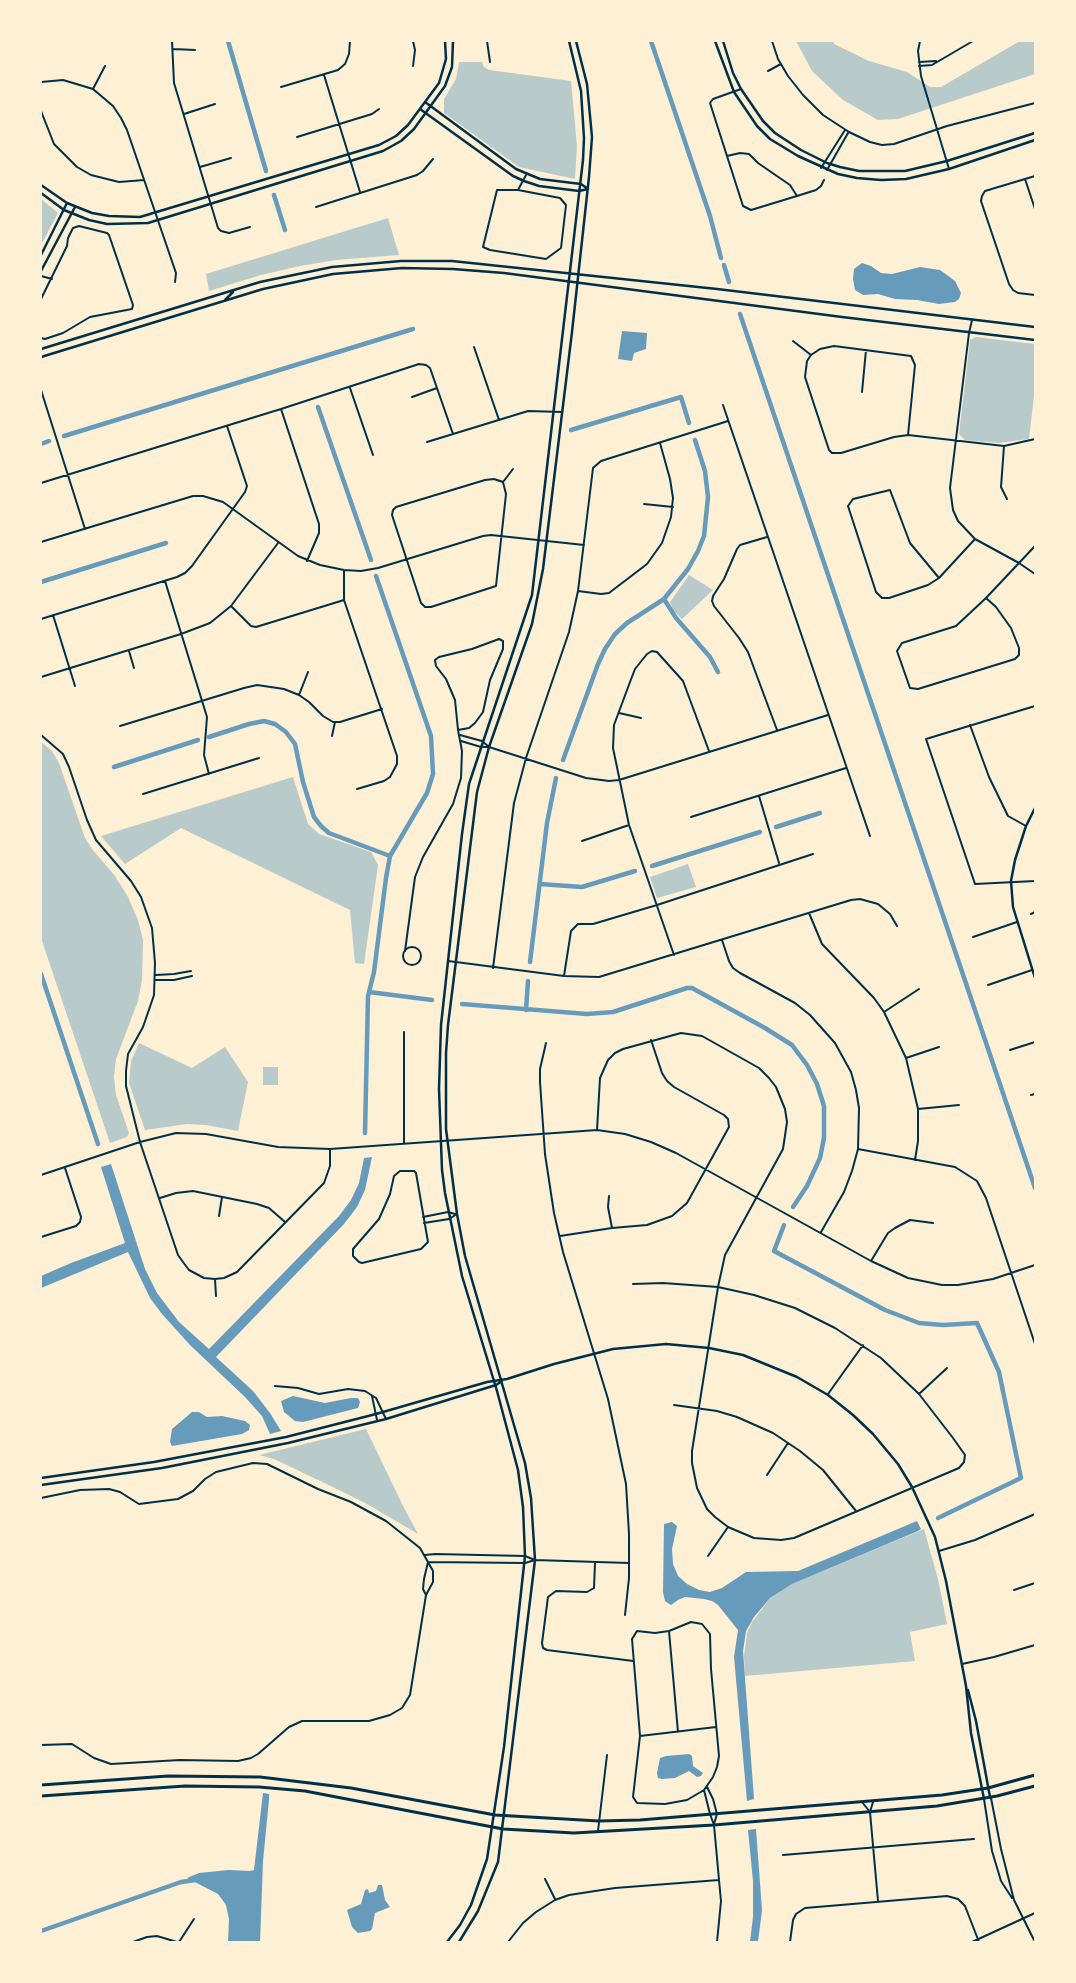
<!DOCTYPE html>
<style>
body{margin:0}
#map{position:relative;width:1076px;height:1983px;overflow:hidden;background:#fdf0d5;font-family:"DejaVu Sans",sans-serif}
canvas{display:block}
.frame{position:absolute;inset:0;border:42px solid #fdf0d5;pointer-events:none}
</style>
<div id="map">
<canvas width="1076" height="1983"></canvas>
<div class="frame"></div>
</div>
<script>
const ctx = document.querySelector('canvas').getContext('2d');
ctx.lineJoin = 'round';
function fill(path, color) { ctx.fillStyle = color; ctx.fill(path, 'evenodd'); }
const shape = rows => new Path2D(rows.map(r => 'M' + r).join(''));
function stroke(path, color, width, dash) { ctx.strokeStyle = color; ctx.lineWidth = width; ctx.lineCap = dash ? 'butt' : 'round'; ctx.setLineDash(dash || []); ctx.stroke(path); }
const green = shape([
 [796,41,833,41,834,44,869,61,907,72,930,87,941,87,1020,41,1035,41,1035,74,898,119,878,120,843,100,812,71],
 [459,62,482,62,484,67,489,70,571,81,577,146,575,179,519,167,444,113,444,99,456,79],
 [41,199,57,212,57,215,41,245],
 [388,218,399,255,336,260,300,266,261,275,209,291,206,274],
 [976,337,1035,344,1035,387,1029,439,998,443,965,440,959,434,970,340],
 [689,575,713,590,682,619,674,611,670,602],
 [41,742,52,751,59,763,85,838,92,849,115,876,128,897,138,920,143,940,142,980,138,1001,116,1059,114,1077,116,1095,129,1133,127,1137,110,1143,41,938],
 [293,777,308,824,319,834,371,852,378,865,364,964,355,963,350,910,181,828,125,864,101,836],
 [688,864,696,887,657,898,650,877],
 [139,1043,192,1068,225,1047,248,1082,238,1131,206,1125,187,1124,145,1130,129,1083,131,1061],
 [263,1067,278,1067,278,1085,263,1085],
 [366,1429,403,1506,418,1534,367,1504,339,1490,274,1459,259,1455],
 [924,1529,938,1579,947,1624,910,1632,915,1661,745,1676,744,1656,747,1633,752,1622,770,1598,792,1584]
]);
const water = shape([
 [862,263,871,266,881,273,892,274,920,267,940,270,955,281,961,293,959,299,955,302,939,304,917,300,895,299,878,294,863,295,855,290,853,279,854,269],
 [622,331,647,333,646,349,634,353,632,361,618,359],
 [372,1157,365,1190,357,1207,344,1224,216,1357,253,1391,270,1413,281,1431,270,1434,262,1416,245,1397,190,1345,162,1314,150,1298,128,1252,41,1288,41,1276,71,1263,125,1243,101,1167,111,1164,145,1269,157,1293,179,1322,209,1349,339,1216,351,1200,359,1183,364,1158],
 [293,1396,325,1403,351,1398,358,1398,360,1402,358,1408,303,1422,295,1421,284,1412,281,1401],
 [192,1412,199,1412,207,1417,222,1416,245,1421,250,1425,249,1430,242,1434,172,1446,170,1442,172,1429],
 [917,1521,921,1529,918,1531,792,1584,770,1598,754,1617,746,1631,743,1651,754,1799,747,1801,734,1657,738,1630,718,1605,712,1601,704,1599,685,1597,678,1600,671,1605,665,1601,663,1592,664,1524,672,1522,677,1526,672,1549,673,1564,678,1576,687,1584,699,1590,710,1592,722,1588,746,1572,798,1571],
 [689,1754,692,1756,693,1766,703,1773,701,1776,697,1777,689,1771,675,1778,662,1779,658,1778,657,1773,660,1758,666,1756],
 [263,1793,269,1794,269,1800,263,1861,260,1942,228,1942,229,1919,226,1905,218,1894,187,1878,199,1873,228,1870,250,1871,254,1870],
 [756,1829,762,1910,758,1942,750,1942,753,1917,753,1881,748,1830],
 [378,1885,382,1885,385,1900,390,1907,375,1913,372,1929,370,1931,358,1933,352,1927,347,1910,361,1904,365,1890,368,1889,369,1893,376,1891]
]);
const canal = shape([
 [228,41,266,171],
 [651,41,710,216,721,258],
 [274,195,285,230],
 [724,265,729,282],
 [740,314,1035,1188],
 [318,407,371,560],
 [571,430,681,397,689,423],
 [64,436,413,329],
 [41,444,49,441],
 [41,582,166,543],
 [664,599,676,618,710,657,718,672],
 [209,737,249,724,264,721,275,724,286,732,295,744,303,782,314,817,321,826,329,833,390,856],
 [563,760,598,664,605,649,615,634,627,623,664,599,688,569,698,551,704,536,708,497,705,471,695,440],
 [114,767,198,740],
 [776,827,820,813],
 [652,866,760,832],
 [540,884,582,887,635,871],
 [530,962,547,823,556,778],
 [41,974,98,1144],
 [369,992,432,1000],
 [462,1004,587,1014,613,1012,687,988,692,988,765,1028,792,1045,807,1065,817,1084,824,1106,824,1138,820,1158,807,1186,793,1207],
 [526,1010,528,981],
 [365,1133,368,996,374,972,386,878,390,856,427,793,433,774,431,736,376,576],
 [784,1225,774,1251,885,1310,919,1323,943,1325,977,1323,999,1372,1021,1478,938,1518],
 [41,1931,181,1882,196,1880]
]);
const minor = shape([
 [172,41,174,83,218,228,221,231,229,233,250,227],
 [413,41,415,50,413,66],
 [487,41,490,62],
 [772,41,778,59,788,76,803,95,823,115,849,132,870,142,882,145,894,144,947,126,1035,103],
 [920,41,918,51,921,76,949,169],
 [173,49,195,50],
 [919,62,936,61],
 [919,66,932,65,973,41],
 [768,71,781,64],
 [324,75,360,192],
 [41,82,63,80,93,89,113,106,121,118,127,130,176,273,175,282],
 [281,87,338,70,345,64,349,54,350,41],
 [93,89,105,66],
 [741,89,713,99,710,103,743,206,751,210,797,196,816,190,821,186,824,180],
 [41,111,54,144,77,167,91,175,119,182,144,180],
 [184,114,215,104],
 [297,137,372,114,379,109],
 [727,156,740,153,749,154,758,163,790,185,797,196],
 [200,167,231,158],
 [821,168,845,130],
 [827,170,848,133],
 [1035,176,985,191,982,196,981,201,1009,284,1013,290,1018,293,1035,295],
 [1025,179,1035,209],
 [518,190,560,198,566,205,561,248,546,259,490,250,483,247,497,190,518,190,526,175],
 [316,207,417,175,423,171,433,159],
 [41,276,52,279],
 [41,299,67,246,68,238,73,228,79,226,107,233,109,235,133,305,132,309,90,317,63,333,45,339,41,338],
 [972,320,969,333,950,488,953,510,958,521,975,539,1019,563,1035,574],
 [793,341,811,355],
 [474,347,499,420],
 [350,388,373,455],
 [41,390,85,529],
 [862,392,866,350],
 [412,397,437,388],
 [723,405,870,836],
 [281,409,319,524,319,533,307,561],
 [908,435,915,365,911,356,834,346,820,349,811,355,807,361,805,377,829,450,832,453,841,453,894,437,908,435,1004,446,1035,439],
 [427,442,528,411,562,412],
 [1004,446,1001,487,1007,499],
 [494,479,503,482,506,494,496,586,431,607,425,607,421,603,392,515,393,510,396,507,485,480,494,479],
 [503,482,513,469],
 [41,483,281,409,419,364,426,365,430,368,453,434],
 [644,504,673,507],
 [767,537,740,545,737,549,724,579,713,596,712,601,714,606,739,638,748,652,777,730],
 [41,542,193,496,203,496,223,502,298,556,320,565,344,570,361,571,378,568,483,536,491,535,584,545],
 [344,570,344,600,397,756,397,764,390,777,384,781,357,789],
 [939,578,910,543,890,490,853,499,848,506,876,592,882,598,889,598,928,585,939,578,975,539],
 [165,581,207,717,204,755,209,774],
 [578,591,601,594,609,593,647,564,662,543,671,517,673,498,670,479,660,443],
 [986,598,996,607,1011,628,1019,648,1019,655,1015,659,918,689,910,688,897,651,902,643,956,626,986,598,1035,546],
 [231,606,251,626,256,627,344,600],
 [53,615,75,686],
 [41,619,177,577,185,573,192,566,245,492,247,486,227,426],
 [129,651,134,668],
 [41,677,181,634,210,623,231,606,278,543],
 [299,695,308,672],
 [1035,706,926,739,975,884,1035,881],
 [619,713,641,718],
 [970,725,989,777,1008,816,1026,826],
 [120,726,244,688,257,685,284,689,299,695,309,702,323,716,333,722,340,722,382,709],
 [41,735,63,754,69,767,87,820,96,840,131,881,141,897,152,928,155,963,154,995,143,1027,128,1054,126,1071,126,1086,140,1142,178,1255,183,1262,189,1270,204,1278,215,1279,224,1278,237,1272,324,1183,330,1166,330,1149],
 [460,735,482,741,489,747],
 [332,736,335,722],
 [461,741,481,747,489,747,586,778,609,781,619,780,828,715],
 [143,794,259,758],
 [759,796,779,863],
 [691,817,846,768],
 [582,841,629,825],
 [809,913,822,944,874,998,884,1012,906,1058,918,1109,918,1141,915,1160],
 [1031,914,1035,912],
 [973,937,1017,922],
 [722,940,729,961,733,968,740,973,795,1003,810,1015,835,1043,851,1072,856,1090,859,1108,858,1149,852,1171,844,1192,821,1232],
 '403 956a9 9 0 1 1 18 0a9 9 0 1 1-18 0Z',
 [405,951,415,877,423,857,453,804,461,778,462,751,458,730,455,700,446,679,436,666,435,660,439,657,472,649,499,639,503,641,503,649,490,680,483,712,475,723,469,728,458,730],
 [674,955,629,825,613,748,614,725,630,682,635,669,647,654,652,651,657,652,683,681,709,751],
 [448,961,564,976,599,977,851,900,860,899,878,904,890,914,897,926],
 [493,968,514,803,526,758,569,632,578,591,593,468,601,461,728,421],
 [156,975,174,974,191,971],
 [564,976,571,931,578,924,593,924,657,905,813,854],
 [156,980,174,980,192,976],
 [988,985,1032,970],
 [884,1012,919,989],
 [546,1043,540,1069,540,1082,545,1154,554,1213,563,1252,608,1399,626,1484,629,1534,629,1578,625,1615],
 [1010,1050,1035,1042],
 [906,1058,939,1047],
 [1031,1095,1035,1094],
 [918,1109,959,1105],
 [597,1130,600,1078,608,1060,615,1053,623,1049,681,1033,702,1036,759,1068,769,1078,776,1087,785,1109,787,1122,783,1149,725,1255,718,1287,692,1451,692,1463,697,1488,707,1509,715,1517,728,1527,754,1538,781,1540,794,1538,959,1468,964,1462,965,1455,953,1438,919,1394,881,1358,835,1328,795,1308,754,1295,718,1287,663,1283,633,1284],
 [404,1143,404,1032],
 [858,1149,955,1167,977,1181,986,1198,1035,1344],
 [400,1171,414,1171,416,1173,428,1242,421,1249,362,1263,359,1262,353,1256,353,1249,379,1219,390,1194,394,1176,400,1171],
 [41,1175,140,1142,176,1133,206,1134,278,1147,330,1149,597,1130,625,1134,651,1142,676,1153,871,1261,908,1278,942,1285,958,1285,993,1279,1035,1265],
 [609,1196,608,1207,612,1228],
 [160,1198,176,1193,193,1191,257,1204,269,1208,285,1222],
 [219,1216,222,1197],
 [423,1217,448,1212,455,1214],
 [424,1223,449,1219,457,1214],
 [560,1236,612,1228,647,1225,672,1216,687,1203,729,1127,728,1119,724,1115,674,1087,667,1081,662,1073,651,1040],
 [41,1237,76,1226,80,1222,81,1217,65,1168],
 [871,1261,888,1233,895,1228,910,1220,933,1223],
 [215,1279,216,1296],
 [275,1386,298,1388,319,1394,348,1389,365,1391,376,1398,386,1419],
 [828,1394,863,1345],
 [919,1394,947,1368],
 [372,1396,377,1420],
 [674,1405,717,1411,737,1417,773,1433,800,1451,823,1470,856,1511],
 [767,1475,788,1443],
 [41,1498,80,1490,109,1489,120,1492,139,1504,178,1499,193,1491,205,1479,216,1472,253,1463,267,1464,318,1489,351,1502,386,1521,420,1548,433,1571,433,1582,426,1595,410,1695,402,1708,390,1715,369,1721,302,1721,289,1727,258,1754,251,1758,238,1761,180,1760,111,1764,94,1758,72,1744,41,1745],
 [939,1551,975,1540,1035,1514],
 [425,1555,435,1554,525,1556,535,1560],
 [708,1556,728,1527],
 [428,1562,525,1563,535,1560,629,1563],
 [595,1563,594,1588,587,1592,556,1591,548,1597,542,1643,543,1648,547,1650,633,1661],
 [1014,1590,1035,1583],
 [426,1595,423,1589,424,1579,428,1562],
 [691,1622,702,1624,710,1634,711,1669,719,1756,717,1767,713,1777,704,1790,687,1800,665,1804,637,1803,633,1797,640,1736,632,1639,637,1631,655,1633,669,1631,691,1622],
 [669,1631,678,1732],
 [962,1664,994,1657,1035,1645],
 [640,1736,716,1727],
 [707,1787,713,1799,717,1814,714,1824],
 [704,1790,710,1814,714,1825,719,1880,721,1901,717,1942],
 [991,1798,1001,1849,1014,1900,1035,1942],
 [984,1799,992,1851,1001,1881,1012,1898],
 [862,1802,870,1812],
 [873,1802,870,1812,878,1901],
 [598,1831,607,1755],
 [783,1855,974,1839],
 [545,1879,555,1899],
 [133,1942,147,1937,157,1936,177,1942],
 [179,1942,194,1919],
 [508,1942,523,1923,536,1912,555,1900,569,1895,615,1888,719,1880],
 [790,1942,793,1920,796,1914,805,1908,947,1896,958,1899,965,1906,979,1942],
 [972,1942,1035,1913]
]);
const tertiary = shape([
 [715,41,734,92,757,126,770,139,798,156,838,174,857,178,881,180,906,179,949,169,1035,140],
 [723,41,733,73,741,89,763,121,775,133,801,150,827,163,840,167,859,171,905,171,947,161,1035,133],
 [425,102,516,169,540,179,581,184,588,189],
 [420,109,513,176,524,181,539,186,579,191,588,189],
 [41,185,67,203,92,213,109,216,140,217,379,145,396,136,408,125,439,83,446,59,445,41],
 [41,193,64,210,89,220,107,224,148,223,383,151,401,141,414,129,445,86,452,67,453,41],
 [41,255,67,203],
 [41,271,75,207],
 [1035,808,1026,826,1015,860,1011,881,1013,907,1035,978],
 [41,1478,154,1462,286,1437,376,1414,487,1382,507,1379,554,1364,613,1349,666,1344,709,1348,743,1355,797,1377,828,1395,853,1415,873,1434,898,1464,912,1487,935,1537,946,1581,966,1686,971,1733,984,1799],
 [41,1485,162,1468,288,1443,386,1419,496,1385,502,1381],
 [968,1690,976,1721,990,1797],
 [447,1942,460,1925,471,1905,487,1859,504,1747,525,1556,523,1507,518,1470,497,1391,462,1276,445,1193,442,1170,439,1089,441,1025,462,834,469,784,532,595,583,160,584,138,581,91,569,41],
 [459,1942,478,1911,498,1862,535,1560,531,1498,525,1463,465,1256,457,1214,446,1129,446,1053,448,1025,477,792,489,747,532,624,543,569,572,332,589,177,592,137,587,84,576,41]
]);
const secondary = shape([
 [225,300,233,292],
 [41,349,260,282,332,267,401,261,452,261,717,289,1035,327],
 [41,357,263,289,333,274,402,268,453,269,504,273,842,317,1035,340]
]);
const primary = shape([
 [41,1785,168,1776,260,1777,351,1788,495,1815,599,1821,640,1820,942,1795,988,1788,1035,1775],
 [41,1796,185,1786,259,1787,305,1791,503,1829,574,1833,714,1825,937,1806,997,1796,1035,1786]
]);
fill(green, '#b9caca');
fill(water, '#669bbc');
stroke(canal, '#669bbc', 4.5);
stroke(minor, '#003049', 2);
stroke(tertiary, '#003049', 2.5);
stroke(secondary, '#003049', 2.5);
stroke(primary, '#003049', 3);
</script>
